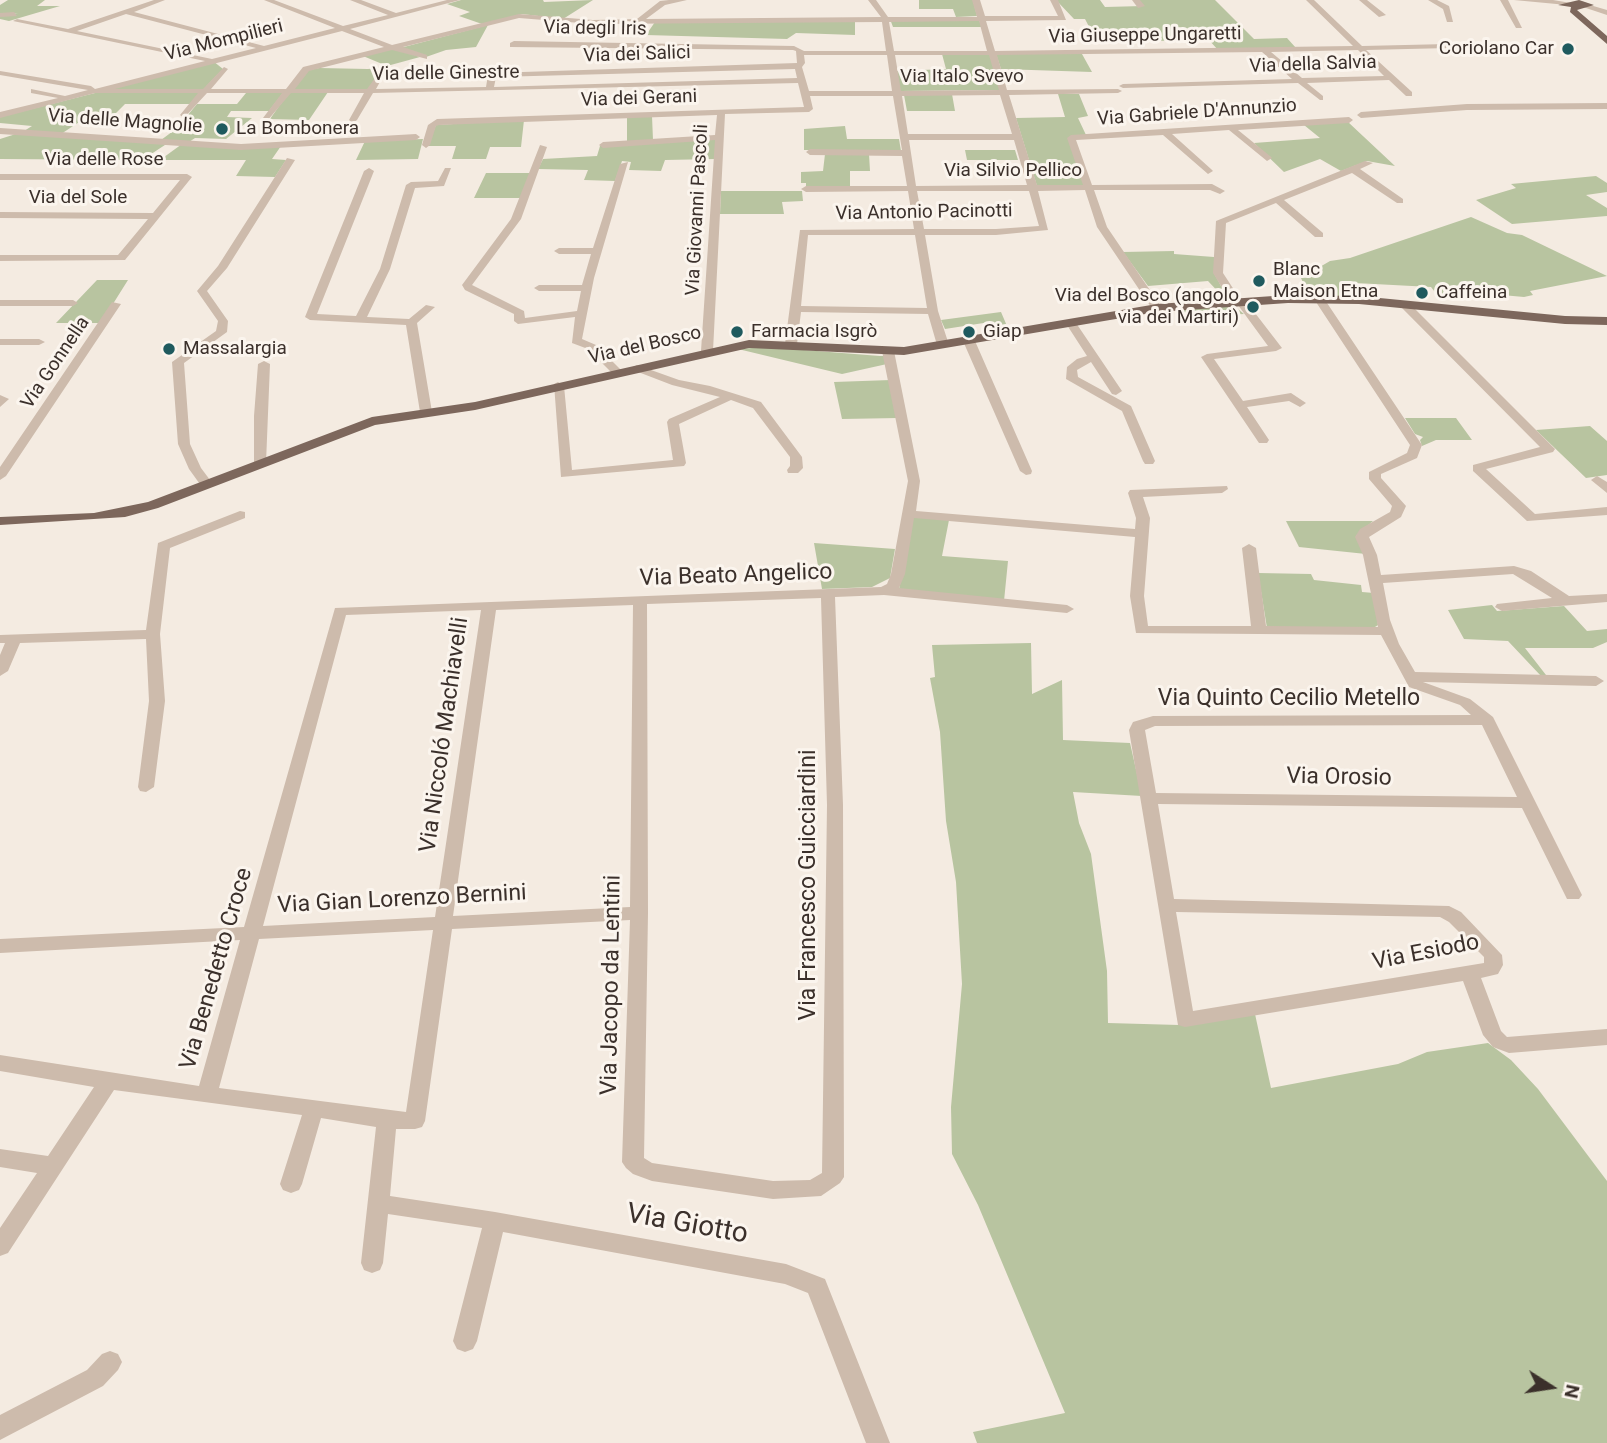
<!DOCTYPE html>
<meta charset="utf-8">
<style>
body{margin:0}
#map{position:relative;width:1607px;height:1443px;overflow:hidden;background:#f4ebe1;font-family:Roboto,sans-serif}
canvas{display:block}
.north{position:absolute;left:1516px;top:1352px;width:70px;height:70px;-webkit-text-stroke:5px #fbf5ee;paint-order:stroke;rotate:102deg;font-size:19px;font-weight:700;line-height:28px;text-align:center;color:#3b302b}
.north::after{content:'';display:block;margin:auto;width:24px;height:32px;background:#3b302b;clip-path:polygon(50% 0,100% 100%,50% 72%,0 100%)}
</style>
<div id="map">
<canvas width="1607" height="1443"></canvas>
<div class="north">N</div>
</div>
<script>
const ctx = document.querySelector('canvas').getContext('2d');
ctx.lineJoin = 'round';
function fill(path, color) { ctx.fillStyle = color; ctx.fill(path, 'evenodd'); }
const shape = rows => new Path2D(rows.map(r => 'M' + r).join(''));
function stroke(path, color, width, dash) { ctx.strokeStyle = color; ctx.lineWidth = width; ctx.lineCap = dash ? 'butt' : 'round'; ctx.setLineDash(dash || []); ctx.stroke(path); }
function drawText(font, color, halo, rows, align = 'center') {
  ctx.font = font + ' Roboto,sans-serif'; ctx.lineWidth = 6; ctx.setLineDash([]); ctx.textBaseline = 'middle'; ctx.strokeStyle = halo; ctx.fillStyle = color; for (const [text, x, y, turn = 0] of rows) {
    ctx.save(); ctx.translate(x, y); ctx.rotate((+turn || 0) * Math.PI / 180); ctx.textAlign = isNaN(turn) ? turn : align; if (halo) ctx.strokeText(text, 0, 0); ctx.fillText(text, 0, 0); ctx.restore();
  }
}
const green = shape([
 [8,0,45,0,37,6,60,6,9,21,0,19,0,15,18,13,0,14,0,5],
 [461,0,543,0,544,2,593,0,563,19,522,14,482,24,459,16,470,12,447,4],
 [919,0,973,0,977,16,956,17,953,9,919,9],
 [1056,0,1100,0,1105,7,1143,6,1139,0,1215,0,1254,39,1287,38,1296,48,1218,50,1209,40,1097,42,1085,19,1074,19],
 [890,19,979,20,982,27,893,27],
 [855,20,855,35,796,33,787,39,646,35,655,22],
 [488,25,476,47,446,50,426,57,400,48],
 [394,48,420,57,387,66,363,56],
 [942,54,990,55,1000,90,900,91,897,71,946,69],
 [996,54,1082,54,1092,72,1001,69],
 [213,61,223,69,202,91,110,91,104,88],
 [319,68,368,69,381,68,368,91,290,90,305,71],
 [289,92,328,92,309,120,270,119],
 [95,93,200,93,192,104,125,104,115,114,93,113,61,134,24,131,32,126,0,123,0,117],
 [246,93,283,93,269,111,231,111,227,117,252,118,226,139,195,138,189,142,161,140,192,117,187,116,197,104,237,104],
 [952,94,955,111,907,111,904,95],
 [1058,94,1079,94,1088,116,1078,118,1086,135,1071,136,1084,186,1037,186,1016,118,1065,117],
 [652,116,653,140,627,142,627,117],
 [524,120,521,147,490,147,486,159,452,159,456,146,427,146,436,125],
 [1348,122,1395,166,1367,161,1341,171,1320,159,1284,172,1254,143,1320,138,1304,125],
 [845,126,847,139,899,139,901,151,804,150,804,129],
 [19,133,168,143,142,160,0,159,0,139],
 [423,139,418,159,356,160,365,141],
 [715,139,715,159,665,160,661,171,629,170,631,162,622,161,615,181,584,180,588,170,538,169,543,159,597,156,600,146],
 [182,144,281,146,272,159,286,160,275,177,236,176,246,160,160,160],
 [965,150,1015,150,1018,160,967,160],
 [825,154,869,154,870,171,850,171,850,187,806,188,806,183,801,183,801,172,823,171],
 [486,173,531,173,521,198,474,198],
 [1596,176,1607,183,1607,192,1586,195,1607,208,1607,216,1512,224,1476,200,1516,188,1511,184],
 [721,191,802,191,803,201,782,202,784,214,720,214],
 [1471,217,1507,233,1522,235,1607,276,1530,291,1533,295,1524,297,1491,294,1438,296,1431,287,1355,283,1356,298,1316,294,1309,296,1301,278,1330,261,1350,258],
 [1174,251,1174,254,1214,257,1214,273,1228,299,1225,299,1208,281,1148,286,1123,252],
 [97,280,128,280,101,323,56,323],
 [1233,305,1244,314,1181,317,1176,312,1181,309],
 [1001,312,1007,326,990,322,945,329,941,320],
 [766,347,880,356,884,356,887,364,842,374,738,349],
 [891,380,898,418,842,419,834,382],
 [1405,418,1456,418,1472,440,1436,440,1422,446,1420,440,1423,437,1415,434],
 [1590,426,1607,441,1607,475,1586,478,1536,430],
 [916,517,949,520,942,556,1008,561,1004,601,899,589,913,518],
 [1286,521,1373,521,1356,536,1366,554,1299,547],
 [814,543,895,549,890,578,872,587,822,589],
 [1258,573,1311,574,1314,580,1361,585,1362,592,1374,593,1378,625,1375,627,1267,628],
 [1492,605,1497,611,1564,606,1587,631,1607,629,1607,642,1593,648,1525,648,1546,675,1541,676,1508,641,1464,639,1448,610],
 [1031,643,1032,694,1062,680,1063,740,1130,743,1142,796,1073,792,1079,823,1091,854,1107,971,1108,1023,1179,1025,1255,1014,1271,1088,1398,1064,1427,1052,1488,1043,1511,1060,1538,1089,1607,1181,1607,1443,977,1443,973,1432,1065,1413,978,1205,952,1154,951,1107,962,984,956,882,946,821,940,732,930,678,935,677,932,645]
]);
const minor = shape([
 [154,0,165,0,134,12,264,46,335,28,264,0,274,0,343,26,388,15,350,0,361,0,396,13,447,0,460,0,350,29,392,45,519,14,593,20,637,19,660,1,669,0,687,0,665,5,646,19,881,17,868,0,876,0,888,17,977,17,972,0,980,0,985,16,1058,16,1050,0,1058,0,1066,20,986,21,995,51,1353,46,1306,0,1314,0,1362,46,1491,43,1495,45,1491,47,1366,50,1412,92,1412,96,1406,96,1389,80,1307,83,1323,96,1323,100,1320,100,1298,83,1123,88,1119,86,1123,84,1292,79,1262,52,997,55,1007,90,1118,89,1122,91,1118,93,1009,95,1037,185,1083,185,1067,138,1071,135,1349,117,1353,120,1349,123,1238,130,1270,156,1272,158,1267,161,1229,130,1172,134,1211,169,1213,171,1208,174,1163,135,1076,140,1092,185,1212,184,1225,191,1220,194,1210,190,1094,190,1107,227,1162,308,1153,310,1097,227,1085,190,1038,191,1048,230,996,235,925,235,938,311,949,345,943,348,937,345,928,314,801,312,797,344,791,347,785,344,800,230,914,229,908,191,806,192,801,189,806,186,907,186,902,156,810,155,806,152,810,149,902,150,893,96,810,96,813,109,809,112,725,114,713,351,707,354,701,351,715,140,603,148,599,145,603,142,715,135,717,115,439,125,436,126,430,145,426,148,422,145,428,125,437,119,804,107,798,83,373,93,357,120,353,123,349,120,364,93,291,93,267,121,263,118,282,93,207,93,184,118,180,115,198,93,95,93,0,118,0,112,58,98,31,93,31,89,65,96,88,90,0,75,0,71,91,86,95,89,205,61,13,21,17,19,68,29,154,0],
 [126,14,256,48,212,59,77,31,126,14],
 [519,18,593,24,882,22,886,51,804,51,794,46,514,41,510,43,510,47,793,50,796,51,797,63,492,73,488,75,486,87,376,89,387,69,383,67,367,89,295,89,309,71,392,50,427,59,427,55,403,47,519,18],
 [979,21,987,51,894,51,889,22,979,21],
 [342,31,384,47,303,67,286,89,211,89,228,69,224,67,203,89,115,89,342,31],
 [1358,50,1384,76,1302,78,1271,52,1358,50],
 [804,55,887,55,892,91,809,91,802,67,805,63,804,55],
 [895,55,989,55,999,90,901,91,895,55],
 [795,69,797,78,494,87,496,77,795,69],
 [1000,95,1012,134,908,134,902,96,1000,95],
 [909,140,1014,140,1027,185,916,186,909,140],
 [917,191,1029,191,1039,226,996,229,924,229,917,191],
 [808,235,915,235,927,308,801,306,808,235],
 [1132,0,1140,0,1145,6,1138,8,1132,0],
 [1359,0,1367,0,1386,15,1379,17,1359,0],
 [1428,0,1437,0,1449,6,1453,22,1447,22,1443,9,1428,0],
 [1500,0,1508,0,1522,28,1516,28,1500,0],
 [1514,0,1553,0,1571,3,1567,5,1514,0],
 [1583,3,1607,10,1607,15,1583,7,1583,3],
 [14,12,17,16,0,17,0,13,14,12],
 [1607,103,1607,109,1467,110,1361,118,1357,115,1361,112,1467,104,1607,103],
 [0,128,241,144,416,134,420,137,416,140,241,150,0,134,0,128],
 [540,145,547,147,521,219,472,285,524,311,525,318,577,311,581,291,539,291,534,288,539,285,582,285,591,254,559,254,554,251,559,248,593,248,620,164,628,162,594,278,582,339,596,345,621,370,621,374,613,374,588,349,572,343,575,317,518,324,514,321,514,314,465,290,462,285,511,219,540,145],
 [287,158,295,160,227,268,207,291,228,321,227,332,184,363,190,444,201,468,213,484,207,488,202,487,189,469,178,444,172,362,216,331,218,321,197,291,218,266,287,158],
 [1365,161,1373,163,1360,169,1403,199,1403,203,1397,203,1352,173,1284,200,1323,233,1323,237,1315,237,1276,203,1226,223,1223,273,1240,299,1245,300,1282,348,1276,351,1214,359,1243,401,1291,393,1306,403,1300,407,1289,401,1247,407,1269,440,1267,443,1259,443,1201,357,1207,354,1268,346,1238,305,1232,304,1213,273,1216,221,1365,161],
 [369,168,374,171,317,314,356,316,380,269,406,185,411,182,438,181,445,168,451,168,444,186,415,188,390,269,367,317,409,319,426,305,435,307,417,323,432,412,426,416,420,412,406,325,310,320,305,317,364,171,369,168],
 [0,174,187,174,192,177,125,260,0,261,0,255,118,255,148,219,0,218,0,212,153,213,180,180,0,180,0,174],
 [1319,296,1323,297,1422,445,1417,458,1381,474,1381,478,1406,506,1401,517,1369,537,1377,555,1381,575,1514,566,1531,571,1569,596,1607,594,1607,602,1502,611,1495,607,1497,604,1552,598,1513,574,1383,583,1390,620,1399,644,1415,672,1596,676,1604,681,1596,686,1423,682,1470,699,1493,717,1582,895,1579,899,1567,899,1522,808,1158,804,1174,899,1449,906,1461,912,1502,955,1503,965,1498,974,1481,978,1501,1031,1507,1037,1607,1029,1607,1045,1509,1053,1493,1047,1483,1035,1463,981,1185,1027,1178,1025,1129,730,1133,722,1153,716,1471,715,1460,705,1409,687,1381,635,1136,633,1130,596,1135,537,914,518,905,574,899,588,1067,605,1074,609,1067,613,884,595,835,597,843,805,844,1177,840,1183,821,1196,773,1199,652,1181,633,1174,626,1168,622,1162,630,920,452,929,425,1121,422,1127,415,1129,396,1129,390,1196,495,1212,786,1264,825,1279,890,1443,866,1443,808,1293,785,1284,503,1232,477,1341,473,1349,465,1352,457,1349,453,1341,482,1228,388,1214,383,1263,380,1270,372,1273,364,1270,361,1263,376,1127,321,1118,302,1184,299,1190,291,1193,283,1190,280,1184,302,1115,114,1090,8,1253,0,1256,0,1228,37,1173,0,1167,0,1149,48,1156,94,1087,0,1071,0,1055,199,1086,240,940,0,953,0,939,244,927,335,608,881,587,887,584,891,574,908,481,882,351,888,348,894,351,920,481,916,511,1135,529,1136,518,1128,493,1130,490,1227,486,1228,489,1222,493,1143,497,1150,518,1144,596,1148,626,1251,626,1242,548,1249,544,1256,548,1266,626,1378,627,1363,555,1355,537,1360,529,1390,512,1392,506,1369,479,1369,472,1407,453,1410,445,1314,299,1319,296],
 [821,598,827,805,822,1173,810,1180,773,1181,652,1163,644,1158,648,913,647,604,821,598],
 [633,605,630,907,453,916,496,610,633,605],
 [481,610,435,917,263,926,346,615,481,610],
 [1482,725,1517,797,1156,793,1145,730,1155,726,1482,725],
 [1176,912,1440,917,1449,922,1484,957,1484,963,1193,1011,1176,912],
 [433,930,406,1112,219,1088,259,939,433,930],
 [0,300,73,300,78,303,73,306,0,306,0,300],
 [112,302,121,304,6,476,0,480,0,467,112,302],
 [1400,302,1408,302,1555,449,1553,452,1486,469,1535,514,1607,507,1607,515,1527,521,1473,471,1473,465,1540,447,1400,306,1400,302],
 [1066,320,1074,320,1122,391,1116,395,1112,394,1091,362,1077,370,1078,377,1131,406,1155,461,1153,464,1145,464,1143,461,1122,411,1066,379,1067,367,1077,359,1087,356,1065,322,1066,320],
 [969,338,975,341,1032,471,1031,474,1026,475,1020,471,963,341,969,338],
 [0,339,39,339,45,342,39,345,0,345,0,339],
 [264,361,270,364,266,463,260,467,254,463,254,416,258,364,264,361],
 [637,365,679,380,710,386,761,402,802,457,803,468,798,473,788,473,787,470,790,466,790,457,753,408,731,400,679,424,686,463,684,466,561,477,554,384,558,382,564,386,572,470,673,460,667,422,669,419,720,397,672,385,633,370,631,368,637,365],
 [0,395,9,399,0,407,0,395],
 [1597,476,1607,482,1607,493,1591,480,1597,476],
 [240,511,245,512,245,518,170,548,160,634,165,701,154,787,146,792,140,791,138,787,149,701,146,639,20,643,8,671,0,676,0,655,5,643,0,643,0,635,146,630,158,543,240,511],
 [110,1351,118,1354,122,1362,118,1370,103,1386,0,1440,0,1415,87,1370,102,1354,110,1351]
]);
const major = shape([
 [1579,0,1594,5,1577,10,1607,36,1607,44,1570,12,1571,7,1558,5,1579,0],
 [1288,295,1359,296,1565,316,1607,317,1607,325,1565,324,1359,304,1288,303,1157,312,904,355,749,348,475,410,375,425,158,508,125,517,0,525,0,517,94,513,148,502,372,417,475,402,749,340,904,347,1157,304,1288,295]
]);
const markers = [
 [1568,49,7,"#1f5a5e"],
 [222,129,7,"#1f5a5e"],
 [1259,281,7,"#1f5a5e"],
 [1422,293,7,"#1f5a5e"],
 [1253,307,7,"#1f5a5e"],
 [737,332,7,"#1f5a5e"],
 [969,332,7,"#1f5a5e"],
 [169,349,7,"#1f5a5e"]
];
const farStreetnames = [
 ["Via degli Iris",595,29,1],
 ["Via Giuseppe Ungaretti",1145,36,-1],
 ["Via Mompilieri",224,41,-14],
 ["Via dei Salici",637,55,-2],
 ["Via della Salvia",1313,65,-2],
 ["Via delle Ginestre",446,74,-1],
 ["Via Italo Svevo",962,77],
 ["Via dei Gerani",639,99,-2],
 ["Via Gabriele D'Annunzio",1197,113,-4],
 ["Via delle Magnolie",125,122,4],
 ["Via delle Rose",104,160],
 ["Via Silvio Pellico",1013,171],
 ["Via del Sole",78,198],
 ["Via Giovanni Pascoli",698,210,-87],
 ["Via Antonio Pacinotti",924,213,-1],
 ["Via del Bosco",645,346,-13],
 ["Via Gonnella",56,363,-56]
];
const farPoinames = [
 ["Coriolano Car",1554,49,"right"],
 ["La Bombonera",236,129],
 ["Blanc",1273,270],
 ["Maison Etna",1273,292],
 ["Caffeina",1436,293],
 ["Via del Bosco (angolo",1239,296,"right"],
 ["via dei Martiri)",1239,318,"right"],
 ["Farmacia Isgrò",751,332],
 ["Giap",983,332],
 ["Massalargia",183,349]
];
const streetNames = [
 ["Via Beato Angelico",736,576,-2],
 ["Via Quinto Cecilio Metello",1289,699],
 ["Via Niccoló Machiavelli",445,735,-82],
 ["Via Orosio",1339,778,1],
 ["Via Francesco Guicciardini",809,885,-90],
 ["Via Gian Lorenzo Bernini",402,900,-3],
 ["Via Esiodo",1426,953,-11],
 ["Via Benedetto Croce",217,969,-74],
 ["Via Jacopo da Lentini",612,985,-89]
];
const nearStreetnames = [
 ["Via Giotto",687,1225,10]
];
fill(green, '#b8c4a0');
fill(minor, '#cdbbac');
fill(major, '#7d675c');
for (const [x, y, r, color] of markers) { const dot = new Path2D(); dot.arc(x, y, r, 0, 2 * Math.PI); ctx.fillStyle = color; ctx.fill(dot); stroke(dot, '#fbf5ee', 2.5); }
drawText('19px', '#3b302b', '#fbf5ee', farStreetnames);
drawText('19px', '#3b302b', '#fbf5ee', farPoinames, 'left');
drawText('23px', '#3b302b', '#fbf5ee', streetNames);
drawText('28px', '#3b302b', '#fbf5ee', nearStreetnames);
</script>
